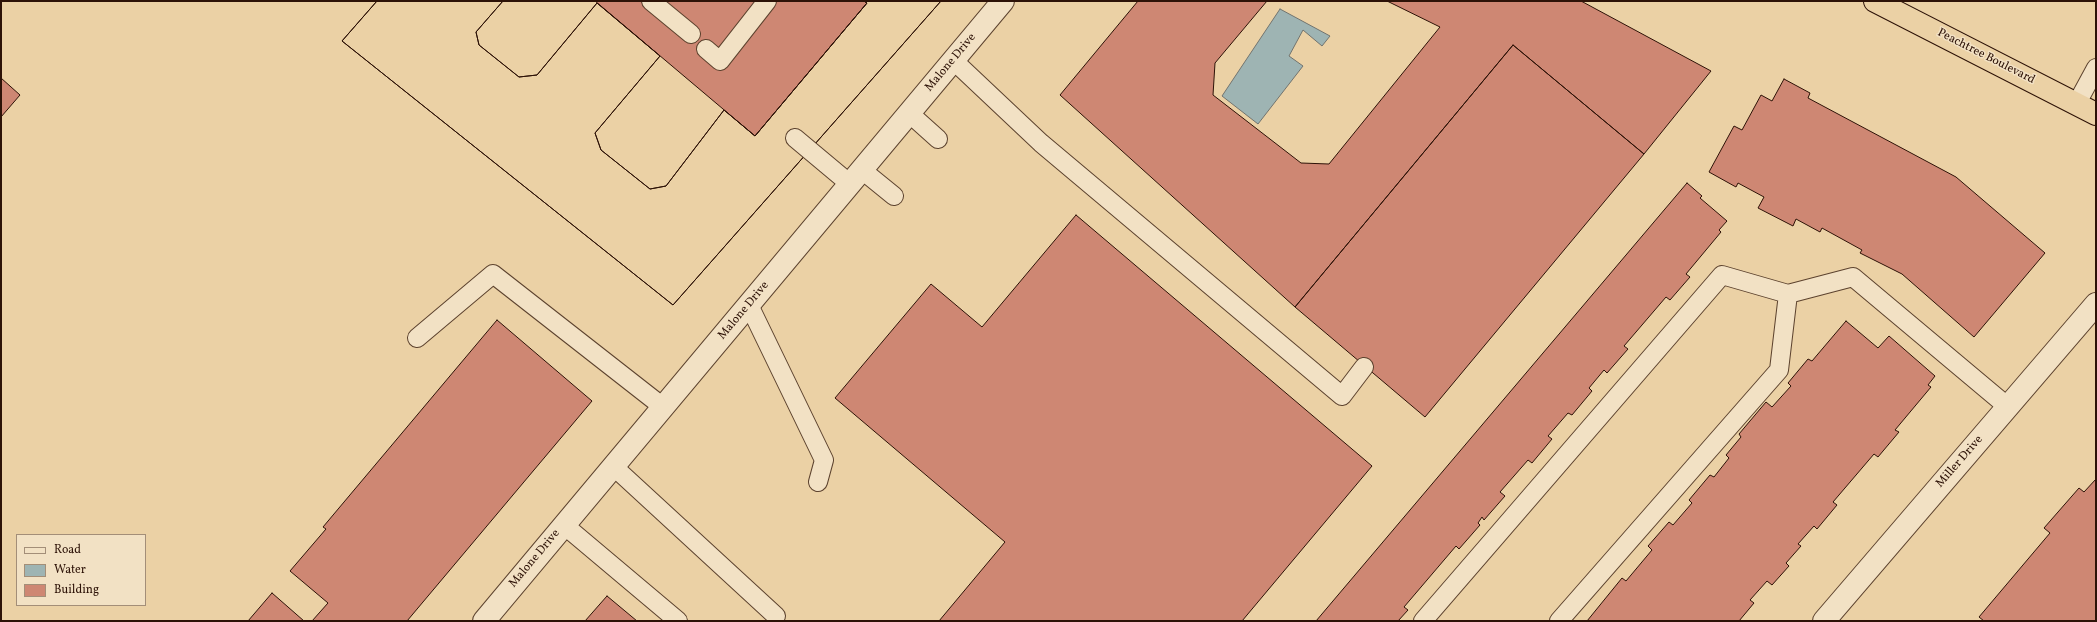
<!DOCTYPE html>
<style>
body{margin:0}
#map{position:relative;width:2097px;height:622px;overflow:hidden;background:#ebd1a5;font-family:Vollkorn,serif}
canvas{display:block}
.frame{position:absolute;inset:0;border:2px solid #2d1207;pointer-events:none}
.legend{position:absolute;left:16px;top:534px;width:130px;height:72px;box-sizing:border-box;background:#f2e1c4;border:1px solid #a38e78;margin:0;padding:5px 7px;list-style:none;font-size:12px;color:#2d1207}
.legend li{display:flex;align-items:center;gap:8px;height:20px}
.legend b{width:20px;border:1px solid #a38e78}
</style>
<div id="map">
<canvas width="2097" height="622"></canvas>
<div class="frame"></div>
<ul class="legend">
<li><b style="height:5px;background:#f2e1c4"></b>Road</li>
<li><b style="height:11px;background:#9eb4b3"></b>Water</li>
<li><b style="height:11px;background:#ce8773"></b>Building</li>
</ul>
</div>
<script>
const ctx = document.querySelector('canvas').getContext('2d');
ctx.lineJoin = 'round';
function fill(path, color) { ctx.fillStyle = color; ctx.fill(path, 'evenodd'); }
const shape = rows => new Path2D(rows.map(r => 'M' + r).join(''));
function stroke(path, color, width, dash) { ctx.strokeStyle = color; ctx.lineWidth = width; ctx.lineCap = dash ? 'butt' : 'round'; ctx.setLineDash(dash || []); ctx.stroke(path); }
function drawText(font, color, halo, rows, align = 'center') {
  ctx.font = font + ' Vollkorn,serif'; ctx.lineWidth = 3; ctx.setLineDash([]); ctx.textBaseline = 'middle'; ctx.strokeStyle = halo; ctx.fillStyle = color; for (const [text, x, y, turn = 0] of rows) {
    ctx.save(); ctx.translate(x, y); ctx.rotate((+turn || 0) * Math.PI / 180); ctx.textAlign = isNaN(turn) ? turn : align; if (halo) ctx.strokeText(text, 0, 0); ctx.fillText(text, 0, 0); ctx.restore();
  }
}
const water = shape([
 [1280,9,1330,36,1322,46,1303,30,1289,56,1303,66,1258,124,1222,96,1280,9]
]);
const building = shape([
 [377,1,503,1,476,32,479,45,519,77,537,75,597,3,660,56,595,133,601,150,650,189,666,186,724,110,755,136,867,3,864,1,941,1,673,305,342,41,377,1],
 [377,1,503,1,476,32,479,45,519,77,537,75,597,3,660,56,595,133,601,150,650,189,666,186,724,110,755,136,867,3,864,1,941,1,673,305,342,41,377,1],
 [595,1,864,1,867,3,755,136,595,1],
 [1138,1,1267,1,1215,63,1213,95,1301,163,1329,164,1440,27,1387,1,1581,1,1711,71,1644,154,1513,45,1295,307,1060,95,1138,1],
 [1513,45,1644,154,1425,417,1295,307,1513,45],
 [1,78,20,95,1,117,1,78],
 [1784,79,1810,93,1808,98,1956,177,2045,253,1974,337,1902,274,1860,253,1862,250,1822,228,1820,232,1796,219,1793,226,1758,208,1764,197,1738,183,1736,187,1709,172,1734,126,1742,130,1761,95,1772,101,1784,79],
 [1687,183,1702,196,1700,198,1727,221,1719,230,1721,232,1686,274,1690,277,1670,300,1666,297,1624,346,1628,349,1607,373,1604,370,1589,388,1592,391,1572,415,1568,413,1548,436,1552,439,1532,463,1528,460,1500,492,1505,496,1484,520,1482,517,1478,523,1480,525,1459,549,1456,546,1404,607,1408,610,1398,621,1316,621,1687,183],
 [1076,215,1372,466,1242,621,939,621,1005,542,835,398,931,284,982,327,1076,215],
 [497,320,592,401,407,621,312,621,328,603,290,571,326,529,323,527,497,320],
 [1846,321,1878,348,1889,336,1935,376,1928,385,1931,387,1895,430,1899,432,1878,457,1874,454,1833,502,1837,505,1817,529,1814,526,1798,544,1801,546,1786,563,1789,566,1772,585,1767,581,1750,600,1754,603,1739,621,1587,621,1622,578,1626,581,1652,550,1648,546,1669,522,1673,525,1692,503,1689,500,1710,475,1714,477,1729,458,1726,455,1741,437,1739,434,1766,402,1772,407,1791,386,1788,383,1808,359,1812,361,1846,321],
 [2096,479,2096,621,1984,621,1979,617,2050,533,2044,528,2079,488,2084,492,2096,479],
 [272,593,304,621,248,621,272,593],
 [607,596,637,621,585,621,607,596]
]);
const lane = shape([
 [651,1,691,34],
 [706,49,720,61,767,1],
 [953,60,1041,143,1342,396,1364,367],
 [2077,103,2096,68],
 [909,113,938,139],
 [795,138,850,184],
 [862,170,894,196],
 [749,305,824,460,818,482],
 [417,338,493,274,663,407],
 [613,466,776,616],
 [564,525,678,621],
 [1423,621,1722,275,1788,294],
 [1559,621,1779,370,1788,294,1853,277,2008,407]
]);
const street = shape([
 [484,621,1003,1],
 [1824,621,2096,304]
]);
const highway = shape([
 [1875,1,2096,114]
]);
const streetNames = [
 ["Peachtree Boulevard",1986,57,27],
 ["Malone Drive",951,63,-50],
 ["Malone Drive",744,311,-50],
 ["Miller Drive",1960,462,-49],
 ["Malone Drive",535,559,-50]
];
fill(water, '#9eb4b3');
stroke(water, '#71736e', 1);
fill(building, '#ce8773');
stroke(building, '#2d1207', 1);
stroke(lane, '#5c422e', 20);
stroke(street, '#5c422e', 24);
stroke(highway, '#2d1207', 24);
stroke(lane, '#f2e1c4', 18);
stroke(street, '#f2e1c4', 22);
stroke(highway, '#ebd1a5', 22);
drawText('12px', '#2d1207', '#f2e1c4', streetNames);
</script>
